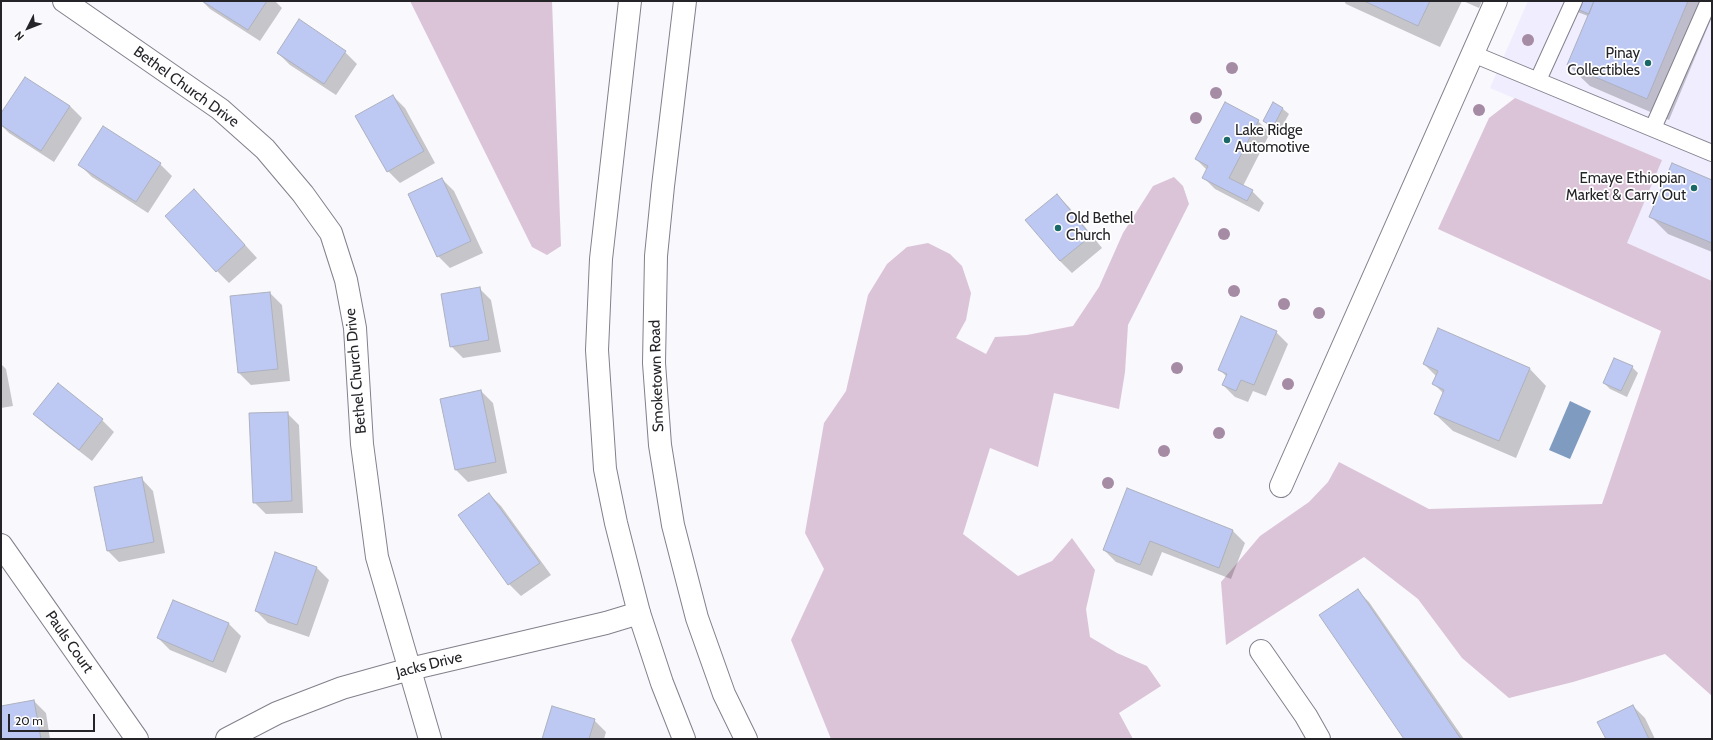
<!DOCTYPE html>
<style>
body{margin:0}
#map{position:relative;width:1713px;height:740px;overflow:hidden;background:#f8f8fd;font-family:Cabin,sans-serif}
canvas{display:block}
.frame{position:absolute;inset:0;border:2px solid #252429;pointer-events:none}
.north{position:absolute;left:8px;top:8px;width:40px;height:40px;-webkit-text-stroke:3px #fff;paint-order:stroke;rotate:228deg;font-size:11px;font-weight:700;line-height:16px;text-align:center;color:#252429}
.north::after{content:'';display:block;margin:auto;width:14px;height:18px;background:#252429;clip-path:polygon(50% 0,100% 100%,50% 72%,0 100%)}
.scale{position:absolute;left:8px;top:714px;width:87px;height:18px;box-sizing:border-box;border:2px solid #252429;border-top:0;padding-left:5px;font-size:12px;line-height:14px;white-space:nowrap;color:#252429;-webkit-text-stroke:3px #fff;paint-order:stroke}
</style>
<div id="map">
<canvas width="1713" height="740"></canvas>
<div class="frame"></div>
<div class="north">N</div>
<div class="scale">20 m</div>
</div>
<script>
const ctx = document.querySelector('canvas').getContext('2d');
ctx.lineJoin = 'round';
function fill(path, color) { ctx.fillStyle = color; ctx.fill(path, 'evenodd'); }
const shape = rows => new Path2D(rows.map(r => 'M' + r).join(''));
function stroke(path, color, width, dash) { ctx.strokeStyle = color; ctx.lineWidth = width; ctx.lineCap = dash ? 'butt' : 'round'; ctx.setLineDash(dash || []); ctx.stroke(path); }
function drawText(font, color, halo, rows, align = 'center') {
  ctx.font = font + ' Cabin,sans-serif'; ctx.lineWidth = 3.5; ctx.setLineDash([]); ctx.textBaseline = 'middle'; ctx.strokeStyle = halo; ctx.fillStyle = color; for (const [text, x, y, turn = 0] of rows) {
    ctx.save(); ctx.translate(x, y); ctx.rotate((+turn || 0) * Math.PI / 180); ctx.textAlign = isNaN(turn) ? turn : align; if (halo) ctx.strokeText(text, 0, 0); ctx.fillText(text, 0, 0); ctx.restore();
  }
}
const built = shape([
 [1528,1,1712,1,1712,281,1626,243,1661,160,1490,88]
]);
const green = shape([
 [410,1,552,1,561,246,547,255,532,247],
 [1515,98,1662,160,1627,243,1712,281,1712,696,1665,654,1573,682,1509,698,1462,658,1418,599,1364,557,1226,645,1221,582,1260,536,1309,502,1328,482,1339,462,1429,509,1602,504,1661,331,1438,229,1489,118],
 [1174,177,1183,186,1189,204,1128,325,1125,372,1119,409,1054,393,1038,467,990,448,963,534,1018,576,1052,561,1072,538,1095,570,1086,609,1090,637,1117,653,1147,666,1161,686,1119,713,1133,739,831,739,791,640,824,569,805,533,824,423,846,391,868,295,887,264,907,247,928,243,950,254,962,266,971,293,966,320,956,338,986,354,995,337,1027,335,1073,326,1099,287,1123,233,1153,186]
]);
const water = shape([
 [1570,401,1591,411,1570,459,1549,450]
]);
const shadow = shape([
 [202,1,275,1,282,8,260,41,210,9],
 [1344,1,1462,1,1440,47,1346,4],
 [1463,1,1482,1,1479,8],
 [1568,1,1712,1,1712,17,1669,120,1590,86,1568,65,1588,16,1572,10],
 [345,52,357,64,336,95,290,65,278,53],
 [25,78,70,106,82,118,54,162,9,133,1,125,1,115],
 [393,96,405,108,435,163,400,183,388,171],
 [1283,109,1289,114,1279,132,1270,127,1264,121],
 [1258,121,1270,133,1243,186,1252,191,1264,203,1259,212,1215,189,1203,177,1207,170,1196,159],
 [160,164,172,176,148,213,92,177,80,165],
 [442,179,454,191,483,253,450,268,438,256],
 [1712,181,1712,252,1668,234,1650,216],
 [1057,195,1069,207,1102,248,1072,273,1060,261],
 [206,202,257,258,229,283,217,271],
 [479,288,491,300,501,352,463,358,451,346],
 [270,293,282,305,290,381,251,385,239,373],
 [1276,332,1288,344,1266,396,1253,391,1248,402,1235,397,1223,385,1227,377,1220,370],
 [1,364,6,369,13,406,1,408],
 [1424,364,1529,368,1546,386,1516,458,1453,431,1435,414,1444,394,1434,384,1437,377],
 [1632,367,1638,373,1627,397,1610,389,1604,383],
 [58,385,102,420,114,432,92,461,47,426,35,414],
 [481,391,493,403,507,473,468,482,456,470,441,400],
 [287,413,299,425,303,513,266,514,254,502],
 [141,478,153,491,165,553,119,562,107,550],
 [1127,489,1233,531,1245,543,1231,579,1162,552,1152,576,1116,562,1104,550],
 [489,494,501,506,551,575,521,596,509,584,459,515],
 [317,568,329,580,309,637,268,623,256,611],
 [1357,590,1369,602,1464,739,1405,739],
 [173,601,229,624,241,636,226,673,170,650,158,638],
 [34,701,46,713,50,739,1,739,1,707],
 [1633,706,1645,718,1655,739,1607,739],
 [594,720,606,732,604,739,543,739]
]);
const building = shape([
 [202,1,267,1,248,30,202,1],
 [1364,1,1430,1,1418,26,1364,1],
 [1566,1,1594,1,1589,14,1565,4,1566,1],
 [1594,1,1688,1,1647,99,1567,65,1594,1],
 [299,19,346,51,324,84,277,53,299,19],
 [25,77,70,106,41,151,1,125,1,113,25,77],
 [393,95,424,151,387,172,355,116,393,95],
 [1225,102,1259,120,1229,178,1253,190,1247,201,1202,178,1208,166,1195,159,1225,102],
 [1273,102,1283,108,1273,127,1263,121,1273,102],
 [103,126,161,163,136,202,78,165,103,126],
 [1672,163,1712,180,1712,243,1649,217,1672,163],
 [442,178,471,241,437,257,408,194,442,178],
 [194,189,245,245,216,272,165,216,194,189],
 [1057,194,1091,236,1060,261,1025,220,1057,194],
 [480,287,489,340,450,347,441,294,480,287],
 [270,292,278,369,238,373,230,296,270,292],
 [1241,316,1277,331,1254,385,1241,380,1236,391,1222,385,1227,374,1218,370,1241,316],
 [1438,328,1530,368,1499,441,1434,414,1444,390,1432,384,1438,371,1423,364,1438,328],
 [1614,358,1633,366,1621,391,1603,383,1614,358],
 [58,383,103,419,79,450,33,414,58,383],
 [481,390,496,462,455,470,440,399,481,390],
 [288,412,292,501,253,503,249,413,288,412],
 [142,477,154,542,107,551,94,487,142,477],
 [1127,488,1233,530,1219,568,1150,541,1140,565,1103,550,1127,488],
 [489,493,540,563,508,585,458,515,489,493],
 [275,552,317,567,297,625,255,611,275,552],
 [1358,589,1461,739,1404,739,1319,615,1358,589],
 [173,600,229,623,213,662,157,638,173,600],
 [34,700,41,739,1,739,1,706,34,700],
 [1633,705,1649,739,1606,739,1597,722,1633,705],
 [552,706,595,719,589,739,542,739,552,706]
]);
const lane = shape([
 [1473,54,1712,153],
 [1538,80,1574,1],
 [1653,128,1709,1]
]);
const street = shape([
 [64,1,220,109,265,149,303,194,331,233,346,280,355,328,362,444,377,557,430,739],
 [1281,486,1496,1],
 [1,545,137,739],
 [1261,651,1306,716,1319,739],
 [227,739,277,713,342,688,410,669,606,623,639,613]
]);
const secondary = shape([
 [630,1,601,259,597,350,605,469,616,523,639,613,662,683,684,739],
 [685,1,663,186,656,256,654,363,660,445,673,525,697,618,724,694,746,739]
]);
const trees = [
 [1528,40],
 [1232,68],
 [1216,93],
 [1479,110],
 [1196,118],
 [1224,234],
 [1234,291],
 [1284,304],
 [1319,313],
 [1177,368],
 [1288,384],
 [1219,433],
 [1164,451],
 [1108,483]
];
const markers = [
 [1648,63,4,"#1b6869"],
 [1227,140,4,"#1b6869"],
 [1694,188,4,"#1b6869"],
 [1058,228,4,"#1b6869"]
];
const poiNames = [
 ["Pinay",1640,54],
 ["Collectibles",1640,71],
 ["Lake Ridge",1235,131,"left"],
 ["Automotive",1235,148,"left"],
 ["Emaye Ethiopian",1686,179],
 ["Market & Carry Out",1686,196],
 ["Old Bethel",1066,219,"left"],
 ["Church",1066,236,"left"]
];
const streetNames = [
 ["Bethel Church Drive",186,87,36],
 ["Bethel Church Drive",356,371,-95],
 ["Smoketown Road",657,376,-92],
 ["Pauls Court",69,642,55],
 ["Jacks Drive",429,665,-14]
];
fill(built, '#efedfe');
fill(green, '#dcc4d8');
fill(water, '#7f9bbf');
fill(shadow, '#0003');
fill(building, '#bdc8f3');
stroke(building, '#adb1be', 1);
stroke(lane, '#82808c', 18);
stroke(street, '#82808c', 24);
stroke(secondary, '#82808c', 24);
stroke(lane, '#fff', 16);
stroke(street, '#fff', 22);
stroke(secondary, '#fff', 22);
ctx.fillStyle = '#a68ba5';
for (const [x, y] of trees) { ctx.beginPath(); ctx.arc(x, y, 6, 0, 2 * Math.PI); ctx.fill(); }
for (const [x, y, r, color] of markers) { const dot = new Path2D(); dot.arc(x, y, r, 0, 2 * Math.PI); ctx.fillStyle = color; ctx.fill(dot); stroke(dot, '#fff', 1.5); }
drawText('15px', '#252429', '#fff', poiNames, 'right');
drawText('15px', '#252429', '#fff', streetNames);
</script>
